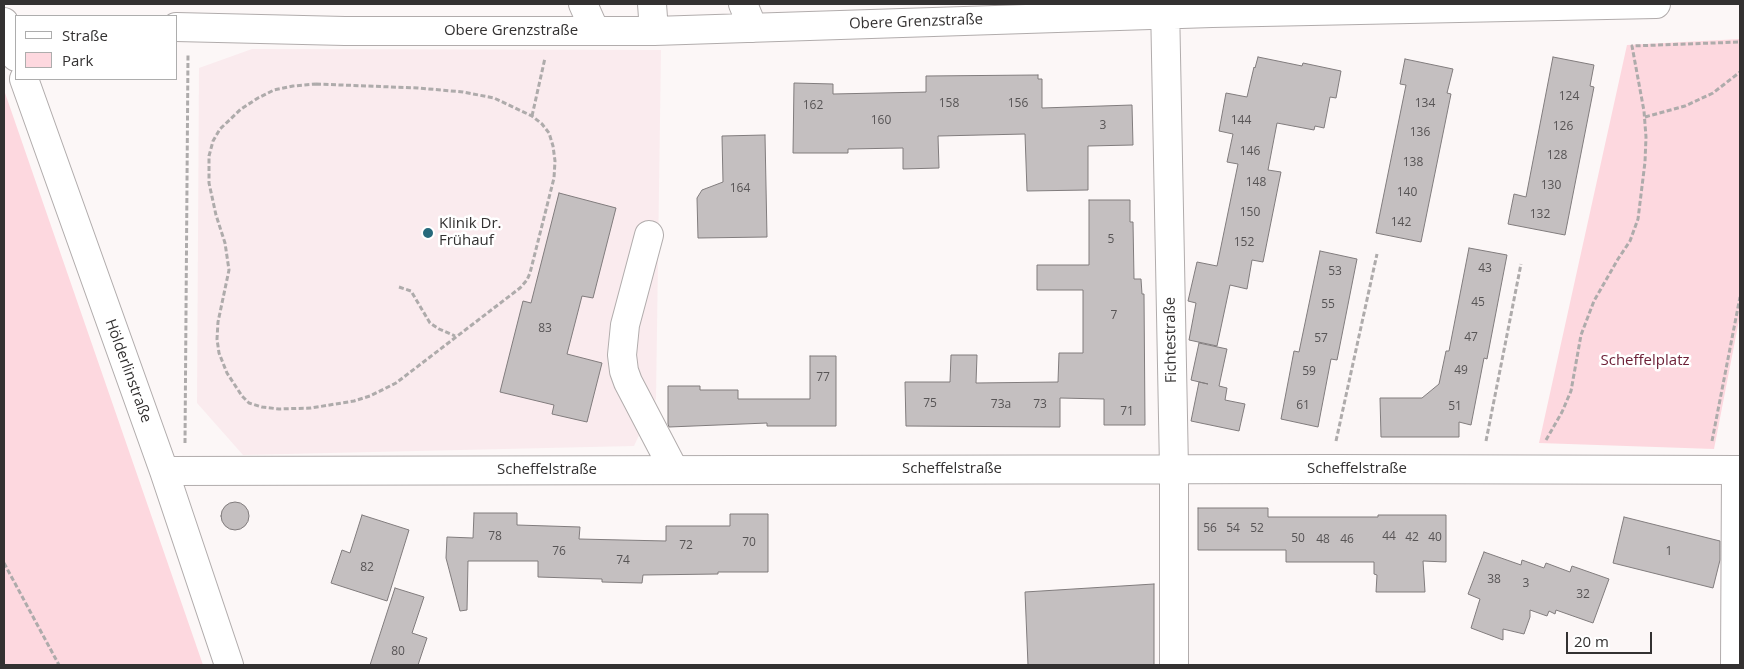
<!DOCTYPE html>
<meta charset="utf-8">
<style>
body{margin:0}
#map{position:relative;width:1744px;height:669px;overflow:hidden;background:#fcf7f7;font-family:"Open Sans",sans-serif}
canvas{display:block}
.frame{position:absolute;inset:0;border:5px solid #333131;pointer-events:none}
.legend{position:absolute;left:15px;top:15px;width:162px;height:65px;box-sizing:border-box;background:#fff;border:1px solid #adadad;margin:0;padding:6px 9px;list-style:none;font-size:15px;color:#333131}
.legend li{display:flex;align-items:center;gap:10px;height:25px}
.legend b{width:25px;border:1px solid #adadad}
.scale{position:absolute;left:1566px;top:632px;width:86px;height:22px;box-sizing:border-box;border:2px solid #333131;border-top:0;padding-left:6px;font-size:15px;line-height:18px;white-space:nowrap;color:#333131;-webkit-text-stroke:4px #fff;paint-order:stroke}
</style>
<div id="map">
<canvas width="1744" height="669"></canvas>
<div class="frame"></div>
<ul class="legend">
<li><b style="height:6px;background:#fff"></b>Straße</li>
<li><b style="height:14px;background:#fdd8df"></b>Park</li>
</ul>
<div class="scale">20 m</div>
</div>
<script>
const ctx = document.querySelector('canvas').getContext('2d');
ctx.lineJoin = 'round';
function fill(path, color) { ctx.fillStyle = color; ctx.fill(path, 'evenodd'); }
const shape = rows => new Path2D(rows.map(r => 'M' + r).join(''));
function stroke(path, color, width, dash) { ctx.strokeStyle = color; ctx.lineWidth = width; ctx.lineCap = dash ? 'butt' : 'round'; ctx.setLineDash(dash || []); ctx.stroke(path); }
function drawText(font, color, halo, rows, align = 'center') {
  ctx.font = font + ' "Open Sans",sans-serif'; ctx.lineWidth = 5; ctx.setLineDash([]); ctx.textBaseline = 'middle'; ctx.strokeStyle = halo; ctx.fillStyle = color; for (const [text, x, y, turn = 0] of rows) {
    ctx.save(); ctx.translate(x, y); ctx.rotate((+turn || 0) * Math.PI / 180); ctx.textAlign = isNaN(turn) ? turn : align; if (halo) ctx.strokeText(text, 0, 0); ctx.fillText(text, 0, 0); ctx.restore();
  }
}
const built = shape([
 [252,49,661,50,656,399,634,446,243,455,197,403,199,68]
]);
const green = shape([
 [1740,39,1740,315,1714,449,1539,443,1627,45],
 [4,90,203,665,4,665]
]);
const building = shape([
 [1258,57,1302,66,1303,63,1341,71,1336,98,1330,97,1324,128,1315,126,1314,130,1277,123,1268,170,1281,172,1263,262,1252,260,1247,289,1230,285,1217,346,1189,340,1196,303,1188,301,1197,262,1217,266,1238,164,1227,162,1233,134,1219,131,1226,93,1247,97,1254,67,1255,68,1258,57],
 [1553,57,1594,65,1590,86,1594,87,1565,235,1508,224,1514,194,1526,197,1553,57],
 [1405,59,1453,69,1447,93,1451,94,1421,242,1376,233,1406,85,1400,84,1405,59],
 [1038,75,1038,79,1042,79,1042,108,1132,105,1133,145,1088,146,1088,190,1027,191,1025,134,938,136,939,168,903,169,903,148,848,149,848,153,793,153,794,83,833,84,833,94,926,92,926,76,1038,75],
 [765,135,767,237,698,238,697,198,702,190,723,182,722,136,765,135],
 [559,193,616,208,593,298,582,296,567,354,602,363,587,422,552,414,554,405,500,392,523,301,531,303,559,193],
 [1089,200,1130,200,1130,222,1133,222,1134,279,1141,279,1142,294,1144,294,1145,425,1104,425,1104,399,1060,398,1060,427,906,426,905,382,950,382,951,355,977,355,976,383,1058,382,1059,353,1083,353,1083,290,1037,290,1037,265,1089,265,1089,200],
 [1469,248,1507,255,1487,359,1484,358,1471,425,1459,422,1459,437,1381,437,1380,398,1422,398,1439,384,1446,351,1449,351,1469,248],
 [1320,251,1357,259,1337,360,1331,359,1318,427,1281,419,1294,351,1299,352,1320,251],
 [1199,343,1227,349,1219,386,1227,388,1225,400,1245,404,1239,431,1191,421,1199,382,1208,384,1191,380,1199,343],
 [810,356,836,356,836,426,767,426,767,423,669,427,668,424,668,386,700,386,700,390,738,390,738,399,810,399,810,356],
 '221 516a14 14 0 1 1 28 0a14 14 0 1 1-28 0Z',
 [1198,508,1268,508,1268,517,1378,517,1378,515,1446,515,1446,562,1423,561,1425,592,1376,592,1377,575,1374,574,1374,562,1286,562,1286,550,1198,550,1198,508],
 [474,513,517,513,517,525,580,527,579,539,666,541,666,526,730,526,730,514,768,514,768,572,718,572,718,574,643,575,642,583,602,582,602,579,538,577,538,561,468,561,467,610,460,611,446,558,447,537,473,538,474,513],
 [362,515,409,530,387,601,331,583,342,550,350,553,362,515],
 [1624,517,1720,541,1720,560,1713,588,1613,563,1624,517],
 [1484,552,1521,565,1522,560,1544,568,1546,563,1570,572,1572,566,1609,579,1593,623,1556,610,1555,614,1549,611,1547,616,1530,610,1530,617,1524,634,1503,629,1503,640,1471,628,1480,599,1468,594,1484,552],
 [1154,584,1154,665,1028,665,1025,592,1154,584],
 [395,588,424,597,412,633,427,638,418,665,370,665,395,588]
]);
const path = shape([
 [316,84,418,88,463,92,494,98,532,116,542,124,549,133,553,146,555,161,554,178,530,273,527,280,520,288,396,383,370,396,354,401,311,408,279,409,262,407,249,403,242,396,227,373,219,353,217,339,218,322,229,270,225,243,216,215,209,183,209,156,213,141,220,129,241,109,258,98,274,90,293,86,316,84],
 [532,116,545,58],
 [1645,117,1685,106,1713,93,1740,72],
 [399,287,411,291,430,323,439,329,455,336],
 [1546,440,1562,412,1571,391,1581,335,1594,301,1618,259,1630,241,1638,219,1645,162,1646,137,1644,111,1632,46,1740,42],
 [1336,441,1377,254],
 [1486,441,1521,264],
 [1712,441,1740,297],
 [185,443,188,54],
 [4,563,59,665]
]);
const minor = shape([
 [583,4,595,31],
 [652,4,654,31],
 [743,4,753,28],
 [1165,4,1174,469,1174,665],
 [4,22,16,57],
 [176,27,345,31,654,31,1212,13,1656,4],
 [24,79,164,471,229,665],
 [649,235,625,325,622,355,624,371,628,382,674,470],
 [164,471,1330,469,1740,470],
 [1735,665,1736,470]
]);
const markers = [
 [428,233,6,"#26697b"]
];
const numberNames = [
 ["124",1569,97],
 ["158",949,104],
 ["156",1018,104],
 ["134",1425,104],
 ["162",813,106],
 ["160",881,121],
 ["144",1241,121],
 ["3",1103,126],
 ["126",1563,127],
 ["136",1420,133],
 ["146",1250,152],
 ["128",1557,156],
 ["138",1413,163],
 ["148",1256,183],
 ["130",1551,186],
 ["164",740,189],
 ["140",1407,193],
 ["150",1250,213],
 ["132",1540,215],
 ["142",1401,223],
 ["5",1111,240],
 ["152",1244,243],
 ["43",1485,269],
 ["53",1335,272],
 ["45",1478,303],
 ["55",1328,305],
 ["7",1114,316],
 ["83",545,329],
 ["47",1471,338],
 ["57",1321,339],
 ["49",1461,371],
 ["59",1309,372],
 ["77",823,378],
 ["75",930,404],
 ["73a",1001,405],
 ["73",1040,405],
 ["61",1303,406],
 ["51",1455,407],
 ["71",1127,412],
 ["56",1210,529],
 ["54",1233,529],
 ["52",1257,529],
 ["78",495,537],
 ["44",1389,537],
 ["42",1412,538],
 ["40",1435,538],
 ["50",1298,539],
 ["48",1323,540],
 ["46",1347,540],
 ["70",749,543],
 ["72",686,546],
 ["76",559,552],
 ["1",1669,552],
 ["74",623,561],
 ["82",367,568],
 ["38",1494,580],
 ["3",1526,584],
 ["32",1583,595],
 ["80",398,652]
];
const streetNames = [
 ["Obere Grenzstraße",916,22,-2],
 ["Obere Grenzstraße",511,31],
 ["Fichtestraße",1171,340,-91],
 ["Hölderlinstraße",128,371,70],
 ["Scheffelstraße",952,469],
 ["Scheffelstraße",1357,469],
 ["Scheffelstraße",547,470]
];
const poiNames = [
 ["Klinik Dr.",439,224],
 ["Frühauf",439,241]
];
const parkNames = [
 ["Scheffelplatz",1645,361]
];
fill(built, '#faebee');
fill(green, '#fdd8df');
fill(building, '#c4bfc0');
stroke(building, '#817c7d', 1);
stroke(minor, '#b1acac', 30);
stroke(path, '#aeabab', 3, [5, 2.5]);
stroke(minor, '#fff', 28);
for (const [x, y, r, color] of markers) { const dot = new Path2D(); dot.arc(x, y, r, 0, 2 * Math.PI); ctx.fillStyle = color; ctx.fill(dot); stroke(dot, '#fff', 2); }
drawText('12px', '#575455', null, numberNames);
drawText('15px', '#333131', '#fff', streetNames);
drawText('15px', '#333131', '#fff', poiNames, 'left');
drawText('15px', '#6c1e35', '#fff', parkNames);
</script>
